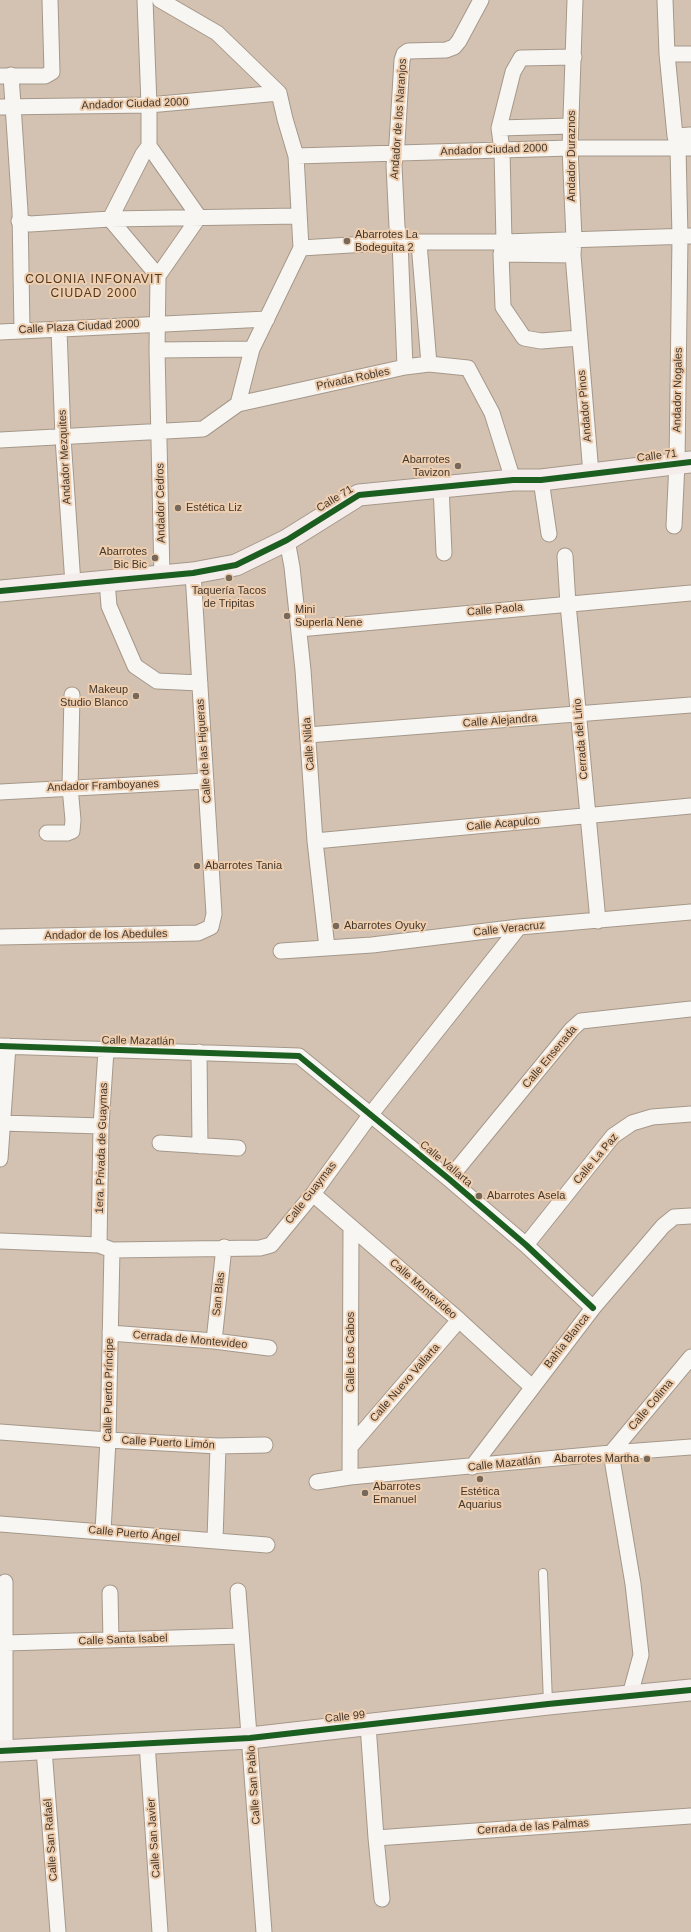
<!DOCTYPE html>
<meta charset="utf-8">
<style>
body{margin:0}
canvas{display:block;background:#d3c2b1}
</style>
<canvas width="691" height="1932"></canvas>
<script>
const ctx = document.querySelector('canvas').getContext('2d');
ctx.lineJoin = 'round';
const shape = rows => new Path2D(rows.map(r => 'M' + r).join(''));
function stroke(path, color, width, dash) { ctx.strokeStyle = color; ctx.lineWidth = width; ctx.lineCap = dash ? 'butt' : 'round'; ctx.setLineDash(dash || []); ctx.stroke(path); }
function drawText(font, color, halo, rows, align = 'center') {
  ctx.font = font + ' Helvetica,sans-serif'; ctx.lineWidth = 4; ctx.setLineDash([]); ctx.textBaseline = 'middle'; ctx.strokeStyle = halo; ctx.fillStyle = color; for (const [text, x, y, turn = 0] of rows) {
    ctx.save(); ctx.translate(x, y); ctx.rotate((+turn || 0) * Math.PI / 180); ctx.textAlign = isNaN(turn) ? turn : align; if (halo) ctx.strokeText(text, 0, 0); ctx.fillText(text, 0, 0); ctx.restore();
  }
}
const lane = shape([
 [543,1573,548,1703]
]);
const street = shape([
 [145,0,149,105,149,146,143,154,110,219,158,276,157,350,162,576],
 [160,0,217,33,279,93],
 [575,0,570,148,574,239,573,255,591,474],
 [665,0,667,54,675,136,678,148,680,237,677,463,674,526],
 [667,54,691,54],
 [574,57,521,58,513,72,499,128,502,150,504,242,501,254,503,307,524,338,541,341,579,338],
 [11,75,20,211,22,330],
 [0,76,45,76,52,72,50,0],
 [0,107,149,105,279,93],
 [499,128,571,126],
 [675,136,691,135],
 [149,146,199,217,158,276],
 [296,156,570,148,691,148],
 [19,221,30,224,110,219,299,216],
 [419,243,429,364],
 [301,248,400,242,504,242,691,236],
 [501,254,573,255],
 [59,329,63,438,73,584],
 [0,332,267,319],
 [157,350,252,349],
 [405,367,400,242,397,227,394,165,397,143,402,60,404,54,408,51,446,50,454,47,459,41,481,0],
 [238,404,405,367,429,364,468,368,492,413,513,480],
 [0,440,203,429,238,404,252,349,301,248,296,156,285,119,279,93],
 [541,480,549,534],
 [441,486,444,553],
 [287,540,292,567,303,670,315,841,327,948],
 [565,556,568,604,598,921],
 [107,581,109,606,135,666,157,681,200,683],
 [299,629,691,593],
 [308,735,691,705],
 [0,792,206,781],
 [47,833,67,833,72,831,73,820,70,787,72,695],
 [315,841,691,806],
 [0,937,198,933,211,927,214,914,193,573],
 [281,951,372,945,519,927,691,912],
 [0,1046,299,1056,449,1179,526,1245,593,1308],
 [199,1052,200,1146],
 [2,1123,101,1126],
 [160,1143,238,1148],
 [0,1159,8,1046],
 [449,1179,572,1029,581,1021,691,1009],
 [313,1194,459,1320,532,1387],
 [0,1241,99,1245,112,1250,260,1248,271,1245,313,1194,371,1114,519,927],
 [99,1245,101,1126,106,1050],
 [526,1245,613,1136,632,1123,652,1117,691,1114],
 [110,1333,214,1341,269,1348],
 [214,1341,224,1247],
 [0,1432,108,1440,218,1446,265,1445],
 [350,1447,459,1320],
 [472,1467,593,1308,663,1226,674,1217,691,1216],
 [350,1477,351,1227],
 [317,1482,350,1477,611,1453,691,1447],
 [0,1524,267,1545],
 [103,1531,108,1440,112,1250],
 [215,1540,218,1446],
 [238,1591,264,1932],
 [110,1593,111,1640],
 [6,1643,241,1636],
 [630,1695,641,1655,633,1584,611,1453,691,1357],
 [368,1725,376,1838,382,1899],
 [147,1743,160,1932],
 [44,1749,58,1932],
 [5,1751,5,1582],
 [376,1838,691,1816]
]);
const secondary = shape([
 [0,591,193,573,236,565,287,540,359,495,513,480,541,480,691,462],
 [0,1751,250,1738,548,1704,691,1690]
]);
const cycleway = shape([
 [0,591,193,573,236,565,287,540,359,495,513,480,541,480,691,462],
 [0,1046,299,1056,449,1179,526,1245,593,1308],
 [0,1751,250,1738,548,1704,691,1690]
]);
const markers = [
 [347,241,4,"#76685a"],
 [458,466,4,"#76685a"],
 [178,508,4,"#76685a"],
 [155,558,4,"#76685a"],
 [229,578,4,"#76685a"],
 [287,616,4,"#76685a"],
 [136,696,4,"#76685a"],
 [197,866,4,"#76685a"],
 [336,926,4,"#76685a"],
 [479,1196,4,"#76685a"],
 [647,1459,4,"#76685a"],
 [480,1479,4,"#76685a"],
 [365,1493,4,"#76685a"]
];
const streetNames = [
 ["Andador Ciudad 2000",135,104,-2],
 ["Andador de los Naranjos",399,119,-86],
 ["Andador Ciudad 2000",494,150,-2],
 ["Andador Duraznos",572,156,-90],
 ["Calle Plaza Ciudad 2000",79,327,-3],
 ["Privada Robles",353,379,-12],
 ["Andador Nogales",678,390,-89],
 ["Andador Pinos",585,406,-95],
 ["Calle 71",657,456,-7],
 ["Andador Mezquites",65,457,-93],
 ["Calle 71",335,499,-31],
 ["Andador Cedros",161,503,-91],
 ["Calle Paola",495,610,-5],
 ["Calle Alejandra",500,721,-4],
 ["Cerrada del Lirio",581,739,-95],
 ["Calle Nilda",309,744,-94],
 ["Calle de las Higueras",204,751,-94],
 ["Andador Framboyanes",103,786,-2],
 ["Calle Acapulco",503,824,-5],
 ["Calle Veracruz",509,929,-6],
 ["Andador de los Abedules",106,935,-1],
 ["Calle Mazatlán",138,1041,1],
 ["Calle Ensenada",550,1057,-50],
 ["1era. Privada de Guaymas",102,1148,-88],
 ["Calle La Paz",596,1159,-50],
 ["Calle Vallarta",446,1164,40],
 ["Calle Guaymas",311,1193,-52],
 ["Calle Montevideo",423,1289,41],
 ["San Blas",219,1294,-84],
 ["Cerrada de Montevideo",190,1340,5],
 ["Bahía Blanca",567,1341,-52],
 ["Calle Los Cabos",351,1352,-90],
 ["Calle Nuevo Vallarta",405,1383,-49],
 ["Calle Puerto Príncipe",109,1390,-89],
 ["Calle Colima",651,1405,-50],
 ["Calle Puerto Limón",168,1443,3],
 ["Calle Mazatlán",504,1464,-6],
 ["Calle Puerto Ángel",134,1534,5],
 ["Calle Santa Isabel",123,1640,-2],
 ["Calle 99",345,1717,-6],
 ["Calle San Pablo",254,1785,-94],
 ["Cerrada de las Palmas",533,1827,-4],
 ["Calle San Javier",154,1838,-94],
 ["Calle San Rafaél",51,1840,-94]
];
const poiNames = [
 ["Abarrotes La",355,235],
 ["Bodeguita 2",355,248],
 ["Abarrotes",450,460,"right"],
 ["Tavizon",450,473,"right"],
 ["Estética Liz",186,508],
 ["Abarrotes",147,552,"right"],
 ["Bic Bic",147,565,"right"],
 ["Taquería Tacos",229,591,"center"],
 ["de Tripitas",229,604,"center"],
 ["Mini",295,610],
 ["Superla Nene",295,623],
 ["Makeup",128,690,"right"],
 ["Studio Blanco",128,703,"right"],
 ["Abarrotes Tania",205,866],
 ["Abarrotes Oyuky",344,926],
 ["Abarrotes Asela",487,1196],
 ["Abarrotes Martha",639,1459,"right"],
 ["Abarrotes",373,1487],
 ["Emanuel",373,1500],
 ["Estética",480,1492,"center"],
 ["Aquarius",480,1505,"center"]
];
const neighbourhoodNames = [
 ["COLONIA INFONAVIT",94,280],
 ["CIUDAD 2000",94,294]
];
stroke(lane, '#a5988a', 10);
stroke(street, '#a5988a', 17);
stroke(secondary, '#a5988a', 23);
stroke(lane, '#f8f6f3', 8);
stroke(street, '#f8f6f3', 15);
stroke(secondary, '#f4edec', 21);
stroke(cycleway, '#1b5e20', 6);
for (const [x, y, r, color] of markers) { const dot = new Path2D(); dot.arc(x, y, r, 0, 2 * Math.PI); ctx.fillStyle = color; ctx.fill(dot); stroke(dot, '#eeceaf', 1.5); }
drawText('11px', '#44372b', '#eeceaf', streetNames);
drawText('11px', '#44372b', '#eeceaf', poiNames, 'left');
ctx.letterSpacing = '1px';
drawText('12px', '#51381d', '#eeceaf', neighbourhoodNames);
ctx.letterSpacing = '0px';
</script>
